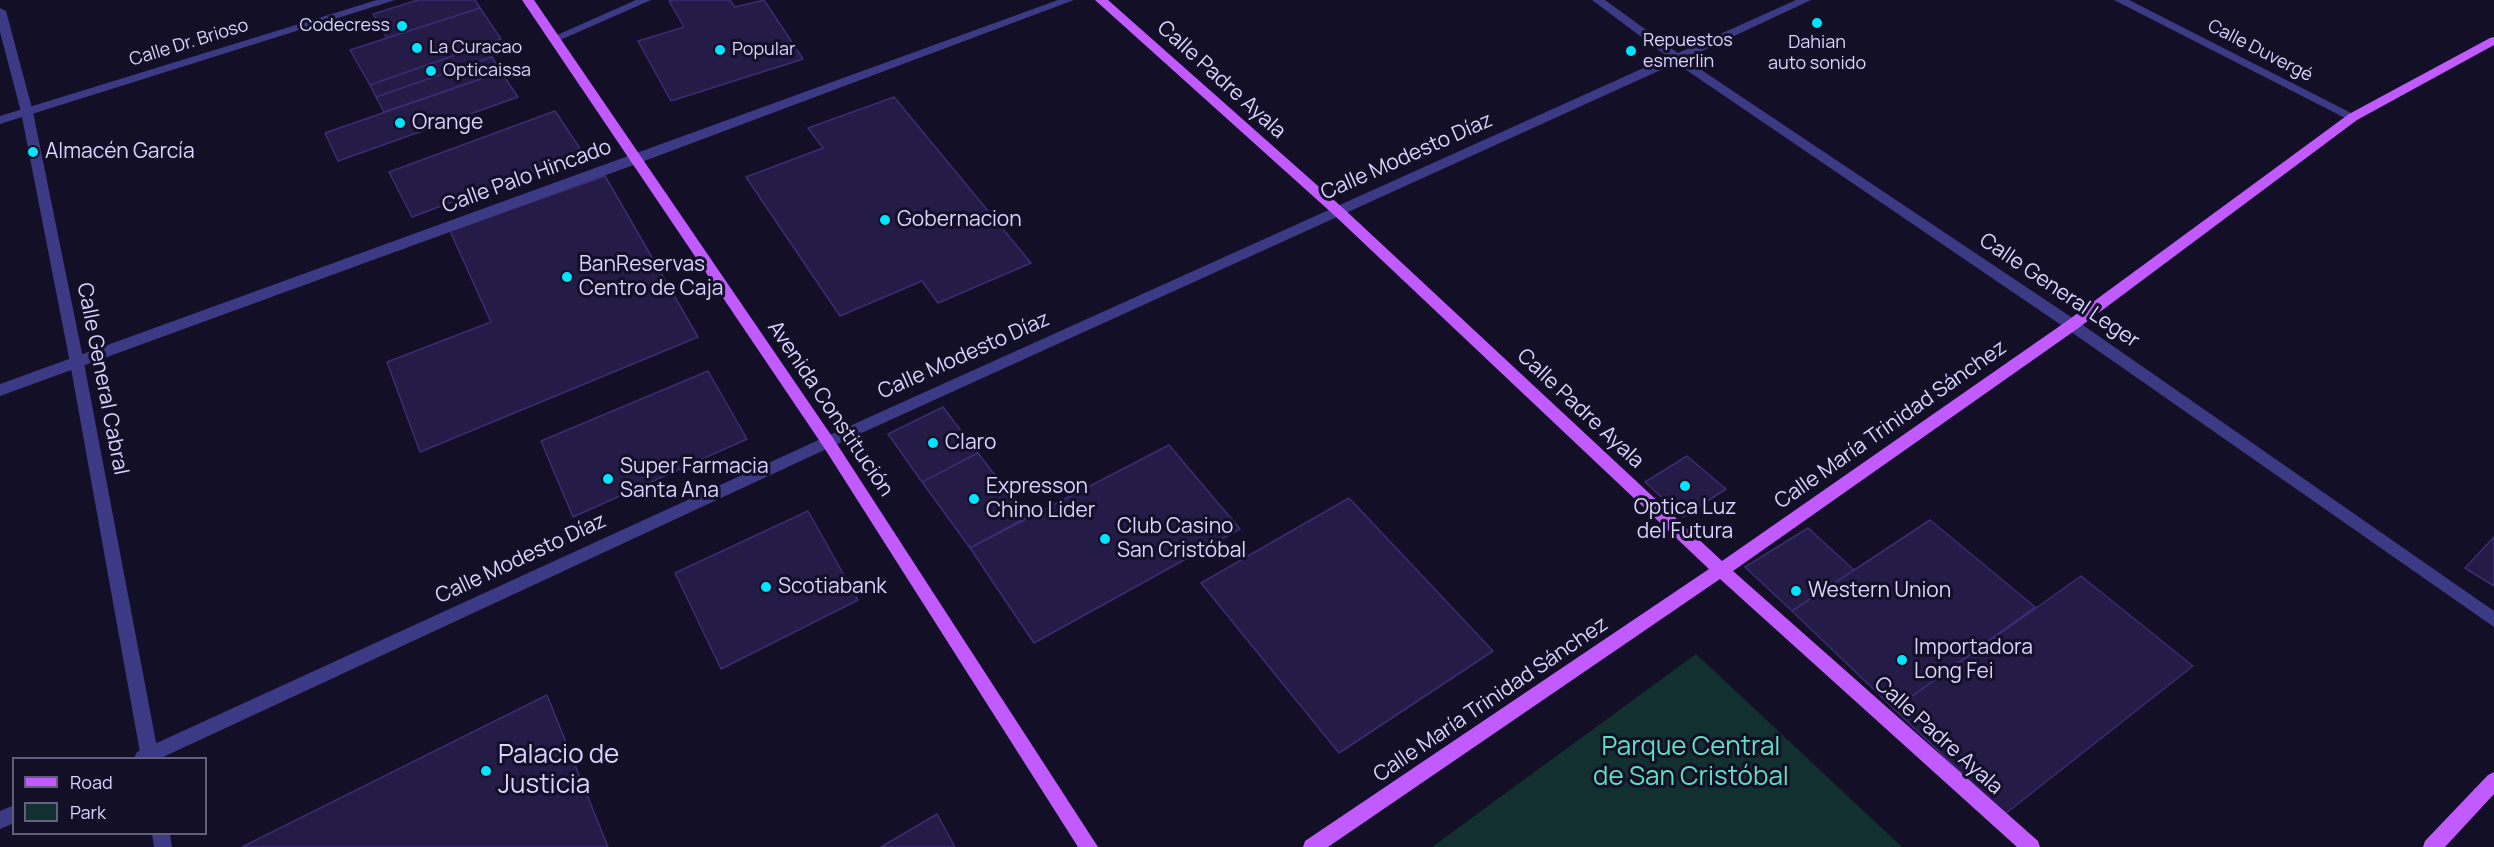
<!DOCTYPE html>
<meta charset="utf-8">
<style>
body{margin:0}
#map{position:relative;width:2494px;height:847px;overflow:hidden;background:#130f26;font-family:Manrope,sans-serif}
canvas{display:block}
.legend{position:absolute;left:12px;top:757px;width:195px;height:78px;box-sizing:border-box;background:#130f26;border:2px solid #625e7d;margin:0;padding:8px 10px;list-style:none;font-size:18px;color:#d9d4ff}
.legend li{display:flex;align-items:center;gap:12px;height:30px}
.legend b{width:30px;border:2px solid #625e7d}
</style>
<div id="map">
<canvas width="2494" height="847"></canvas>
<ul class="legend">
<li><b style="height:8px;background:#c25bff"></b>Road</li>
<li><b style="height:16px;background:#12302f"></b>Park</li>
</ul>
</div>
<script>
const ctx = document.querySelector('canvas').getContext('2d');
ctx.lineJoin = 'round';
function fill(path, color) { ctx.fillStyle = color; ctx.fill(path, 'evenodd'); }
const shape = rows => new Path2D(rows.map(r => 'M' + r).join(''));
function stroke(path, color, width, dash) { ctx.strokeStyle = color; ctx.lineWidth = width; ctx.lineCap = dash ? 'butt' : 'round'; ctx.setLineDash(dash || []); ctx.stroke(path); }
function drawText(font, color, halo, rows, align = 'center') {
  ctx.font = font + ' Manrope,sans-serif'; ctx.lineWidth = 6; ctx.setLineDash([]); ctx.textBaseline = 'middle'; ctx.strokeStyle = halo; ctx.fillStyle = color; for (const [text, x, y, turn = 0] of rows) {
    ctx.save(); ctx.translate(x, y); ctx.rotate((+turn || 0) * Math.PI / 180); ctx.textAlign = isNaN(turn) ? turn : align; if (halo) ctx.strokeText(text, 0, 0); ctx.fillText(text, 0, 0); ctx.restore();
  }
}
const green = shape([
 [1696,654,1902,847,1432,847]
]);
const building = shape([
 [418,0,475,0,480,8,387,38,373,14,418,0],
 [673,0,730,0,735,7,764,0,803,59,671,101,638,41,684,27,669,1,673,0],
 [480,8,501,39,370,85,350,50,480,8],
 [484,45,492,57,376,97,370,85,484,45],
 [492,57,501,72,384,112,376,97,492,57],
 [501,72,518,97,338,161,325,133,501,72],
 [894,97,1031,263,938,303,922,281,840,316,746,177,823,148,808,128,894,97],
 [555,111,583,153,412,217,389,172,555,111],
 [605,176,698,337,420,452,387,362,491,322,450,231,605,176],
 [708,371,747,439,573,517,541,441,708,371],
 [943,407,978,453,922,482,888,434,943,407],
 [1169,445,1240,529,1034,643,970,548,1169,445],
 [978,453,1027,517,970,548,922,482,978,453],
 [1687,456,1726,489,1683,517,1645,482,1687,456],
 [1349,498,1493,651,1339,753,1201,583,1349,498],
 [808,511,858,600,721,669,675,573,808,511],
 [1930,520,2035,607,1894,709,1792,611,1930,520],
 [1808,528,1854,570,1792,611,1745,567,1808,528],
 [2494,537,2494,586,2465,568,2494,537],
 [2081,576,2193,666,2005,814,1894,709,2081,576],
 [547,695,608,847,242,847,547,695],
 [937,814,955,847,881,847,937,814]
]);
const service = shape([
 [636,0,651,0,558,41,550,41,548,39,636,0]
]);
const minor = shape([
 [377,0,395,0,0,124,0,116,377,0],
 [1058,0,1074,0,639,163,0,396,0,384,1058,0],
 [1592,0,1605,0,1678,53,1796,0,1811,0,1685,59,2077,321,2494,611,2494,627,2067,329,1676,63,833,446,161,758,134,758,137,752,823,438,1668,57,1592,0],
 [2114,0,2129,0,2359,117,2357,120,2349,120,2114,0],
 [14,805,14,823,0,829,0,811,14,805]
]);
const tertiary = shape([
 [0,8,6,11,33,112,84,363,159,758,141,758,70,363,21,112,0,32,0,8],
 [152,834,170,834,172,847,154,847,152,834]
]);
const primary = shape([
 [522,0,534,0,833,438,1098,847,1078,847,823,446,522,0],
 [1095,0,1108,0,1344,209,1722,561,2067,321,2349,114,2490,38,2494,37,2494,45,2357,120,2077,329,1733,571,2038,841,2040,847,2017,847,1720,579,1328,847,1303,847,1305,841,1709,569,1334,215,1095,0],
 [2494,772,2494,794,2445,847,2423,847,2425,841,2488,775,2494,772]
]);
const markers = [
 [1817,23,6,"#00e5ff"],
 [402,26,6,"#00e5ff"],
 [417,48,6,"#00e5ff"],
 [720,50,6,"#00e5ff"],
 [1631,51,6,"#00e5ff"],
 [431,71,6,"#00e5ff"],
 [400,123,6,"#00e5ff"],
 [33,152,6,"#00e5ff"],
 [885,220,6,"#00e5ff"],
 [567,277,6,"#00e5ff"],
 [933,443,6,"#00e5ff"],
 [608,479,6,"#00e5ff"],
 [1685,486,6,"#00e5ff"],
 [974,499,6,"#00e5ff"],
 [1105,539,6,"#00e5ff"],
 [766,587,6,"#00e5ff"],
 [1796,591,6,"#00e5ff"],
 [1902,660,6,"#00e5ff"],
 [486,771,6,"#00e5ff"]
];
const farPoinames = [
 ["Codecress",390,26,"right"],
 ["Repuestos",1643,41],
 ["esmerlin",1643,62],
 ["Dahian",1817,43,"center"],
 ["auto sonido",1817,64,"center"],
 ["La Curacao",429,48],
 ["Popular",732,50],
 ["Opticaissa",443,71]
];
const farStreetnames = [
 ["Calle Dr. Brioso",189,43,-17],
 ["Calle Duvergé",2260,51,27]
];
const streetNames = [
 ["Calle Padre Ayala",1221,80,42],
 ["Calle Modesto Díaz",1407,157,-24],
 ["Calle Palo Hincado",527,177,-20],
 ["Calle General Leger",2059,291,34],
 ["Calle Modesto Díaz",964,356,-24],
 ["Calle General Cabral",102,379,79],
 ["Avenida Constitución",830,409,56],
 ["Calle Padre Ayala",1580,409,43],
 ["Calle María Trinidad Sánchez",1891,425,-35],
 ["Calle Modesto Díaz",521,559,-25],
 ["Calle María Trinidad Sánchez",1491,700,-34],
 ["Calle Padre Ayala",1938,736,42]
];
const poiNames = [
 ["Orange",412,123],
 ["Almacén García",45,152],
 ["Gobernacion",897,220],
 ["BanReservas",579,265],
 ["Centro de Caja",579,289],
 ["Claro",945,443],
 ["Super Farmacia",620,467],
 ["Santa Ana",620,491],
 ["Expresson",986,487],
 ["Chino Lider",986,511],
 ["Optica Luz",1685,508,"center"],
 ["del Futura",1685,532,"center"],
 ["Club Casino",1117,527],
 ["San Cristóbal",1117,551],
 ["Scotiabank",778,587],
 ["Western Union",1808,591],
 ["Importadora",1914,648],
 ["Long Fei",1914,672]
];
const nearParknames = [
 ["Parque Central",1691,748],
 ["de San Cristóbal",1691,778]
];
const nearPoinames = [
 ["Palacio de",498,756],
 ["Justicia",498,786]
];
fill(green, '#12302f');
fill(building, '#241b47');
stroke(building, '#3b2d73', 1.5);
fill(service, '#3d3a85');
fill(minor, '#3d3a85');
fill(tertiary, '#3d3a85');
fill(primary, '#c25bff');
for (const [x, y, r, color] of markers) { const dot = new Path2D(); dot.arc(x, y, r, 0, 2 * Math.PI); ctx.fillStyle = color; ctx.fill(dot); stroke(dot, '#130f26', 2); }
drawText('18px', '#d9d4ff', '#130f26', farPoinames, 'left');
drawText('18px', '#d9d4ff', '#130f26', farStreetnames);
drawText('21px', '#d9d4ff', '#130f26', streetNames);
drawText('21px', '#d9d4ff', '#130f26', poiNames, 'left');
drawText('26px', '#5fe0c0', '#130f26', nearParknames);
drawText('26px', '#d9d4ff', '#130f26', nearPoinames, 'left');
</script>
